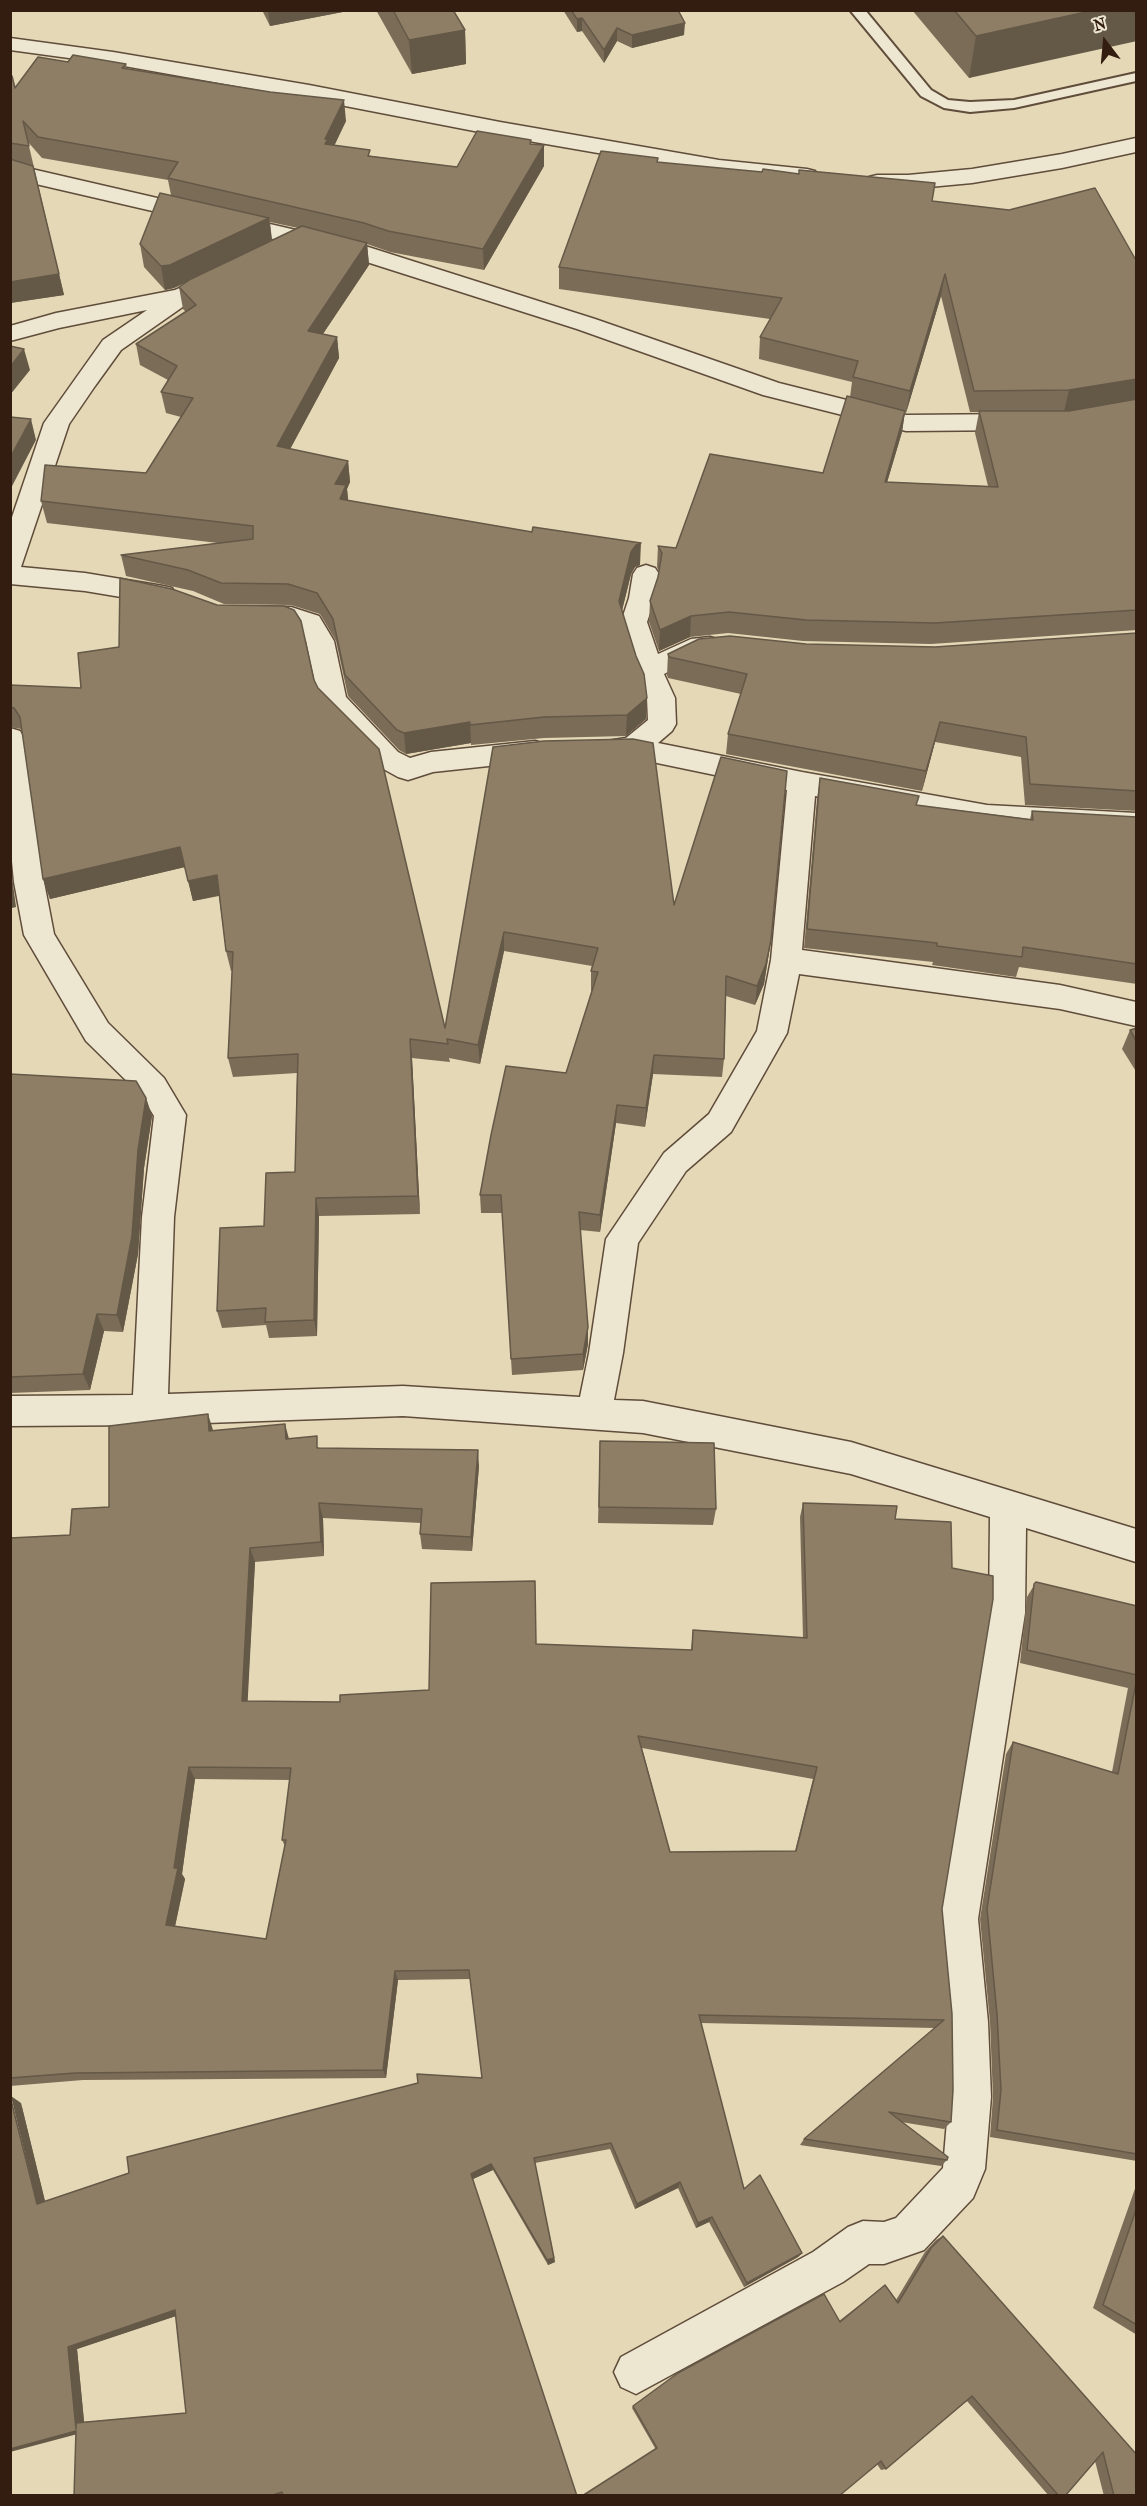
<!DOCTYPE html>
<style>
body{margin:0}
#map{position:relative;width:1147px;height:2506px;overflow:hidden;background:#e4d8b6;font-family:"IM FELL French Canon",serif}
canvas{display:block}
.frame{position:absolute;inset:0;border:12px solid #331d10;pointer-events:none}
.north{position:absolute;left:1075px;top:12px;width:60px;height:60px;-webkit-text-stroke:4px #ede6d0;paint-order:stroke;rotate:344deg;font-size:16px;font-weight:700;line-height:24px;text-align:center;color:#331d10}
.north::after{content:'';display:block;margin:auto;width:21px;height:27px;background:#331d10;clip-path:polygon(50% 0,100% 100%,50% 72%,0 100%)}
</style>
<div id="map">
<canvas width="1147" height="2506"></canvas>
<div class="frame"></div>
<div class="north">N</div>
</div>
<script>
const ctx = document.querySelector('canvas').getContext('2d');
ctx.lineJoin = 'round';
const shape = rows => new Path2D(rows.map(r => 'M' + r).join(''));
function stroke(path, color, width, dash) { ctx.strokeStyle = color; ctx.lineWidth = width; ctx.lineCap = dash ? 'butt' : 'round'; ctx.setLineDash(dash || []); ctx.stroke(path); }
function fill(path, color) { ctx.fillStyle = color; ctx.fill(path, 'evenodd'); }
const lane = shape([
 [850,10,865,10,931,90,948,100,970,102,1014,100,1136,73,1136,81,1014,108,970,112,944,108,921,96,850,10]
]);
const street = shape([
 [10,38,113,52,309,85,500,122,719,160,807,169,815,171,818,176,815,181,807,183,719,174,500,136,309,99,113,64,10,50,10,38],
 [1136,138,1136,152,1062,168,972,183,908,189,877,189,869,187,866,182,869,177,877,175,908,175,972,169,1062,154,1136,138],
 [10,164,365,246,595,319,779,383,906,415,1020,414,1029,416,1033,422,1029,428,1020,430,906,431,763,395,577,329,351,257,10,178,10,164],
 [222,270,230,272,234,277,230,282,194,299,121,350,95,386,69,424,21,567,85,573,163,586,172,588,176,595,172,602,163,604,85,591,10,584,10,523,44,423,103,340,147,310,59,328,10,341,10,326,56,313,175,290,222,270],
 [646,565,655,568,659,574,655,598,647,622,658,654,691,639,710,637,720,640,724,647,720,654,696,658,664,674,675,698,676,724,672,731,658,743,802,772,987,805,1136,813,1136,835,987,827,815,796,802,950,1060,985,1136,1002,1136,1026,1060,1009,799,974,787,1033,731,1132,686,1171,638,1243,623,1353,614,1400,643,1401,851,1442,1136,1529,1136,1562,1026,1528,1025,1613,978,1919,988,2022,991,2097,985,2169,973,2198,924,2250,884,2264,869,2264,843,2282,636,2394,621,2387,614,2372,621,2357,813,2252,848,2227,863,2221,884,2222,896,2218,943,2168,949,2097,948,2022,938,1919,989,1613,990,1517,851,1474,643,1433,403,1416,150,1425,10,1426,10,1396,133,1395,142,1217,154,1116,142,1096,86,1041,24,935,14,882,10,841,10,728,20,731,24,738,44,882,54,934,108,1023,164,1078,186,1115,174,1217,168,1394,403,1386,580,1397,589,1353,606,1239,664,1153,709,1114,757,1031,771,960,787,790,633,758,611,759,601,756,597,749,601,742,626,738,648,720,647,698,637,676,621,622,629,598,633,574,637,568,646,565],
 [256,607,291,607,319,616,334,641,346,697,398,752,410,758,431,752,535,741,545,744,549,751,545,758,535,761,433,772,408,780,398,777,378,766,323,708,319,701,306,641,299,630,289,625,256,625,246,623,243,616,246,609,256,607]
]);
const wall = shape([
 [262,10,353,10,270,26],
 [376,10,453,10,465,30,466,64,412,74],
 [563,10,678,10,684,35,632,48,617,41,604,63,582,31,577,32],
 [912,10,1137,10,969,78],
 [68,62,126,64,127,69,346,121,334,145,371,156,457,167,531,144,544,145,544,166,484,270,390,252,367,244,369,265,323,334,337,337,339,358,290,449,348,461,350,482,347,489,348,500,640,565,635,567,631,574,622,610,647,698,646,719,626,736,544,738,471,745,471,743,406,754,399,750,348,696,336,641,320,614,291,605,224,604,193,591,126,576,121,555,218,543,47,523,41,501,146,473,181,417,166,413,161,392,168,380,140,365,136,344,186,312,183,309,179,287,188,281,174,288,165,290,144,267,140,244,171,195,168,180,42,158,28,142,64,295,10,303,10,76,15,88],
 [270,222,298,228,272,240],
 [658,162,933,201,1137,262,1137,630,931,644,803,641,728,633,690,637,659,651,649,622,650,601,658,577,659,571,657,567,658,546,676,548,823,473,850,397,852,382,759,359,760,337,770,319,559,289,559,267],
 [941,296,970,412,979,412,975,433,988,486,887,482,902,432,905,412,906,413],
 [1137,633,1137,811,1025,805,1021,757,935,742,922,791,726,754,728,734,741,694,668,678,667,675,668,654,806,644,935,647],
 [314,680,445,1028,493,747,674,905,771,940,764,984,755,1005,726,996,724,1059,722,1077,653,1074,645,1127,616,1123,600,1232,580,1230,588,1344,583,1370,512,1375,502,1213,481,1213,480,1195,566,1073,592,991,591,991,591,971,592,966,504,951,480,1064,449,1058,450,1062,412,1058,420,1214,319,1216,317,1336,269,1338,266,1325,222,1328,217,1311,295,1172,297,1073,233,1077,228,1058,232,971,231,971,226,951,219,896,193,901,185,867,50,899,43,879,22,731,21,729,10,727,10,685,81,688],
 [820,778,917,805,1030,819,1032,811,1137,817,1137,984,1019,967,1016,977,932,965,933,962,804,948,817,799],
 [1137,1028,1137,1073,1122,1049,1130,1030],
 [10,1074,146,1098,152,1116,144,1168,138,1254,123,1332,104,1331,90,1390,10,1393],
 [213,1431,289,1438,320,1448,479,1466,472,1551,422,1549,420,1534,421,1523,323,1518,324,1556,255,1562,247,1702,340,1702,429,1690,536,1645,691,1650,693,1630,803,1638,800,1517,803,1503,895,1519,942,1909,951,2122,944,2129,901,2122,947,2160,941,2166,800,2145,804,2139,935,2028,701,2023,744,2189,802,2253,798,2257,744,2287,709,2222,696,2228,678,2188,635,2209,610,2149,535,2163,555,2262,548,2265,493,2170,473,2179,282,2494,276,2496,74,2496,76,2435,21,2103,45,2202,482,2078,470,1979,398,1980,386,2078,83,2080,10,2086,10,1538,70,1535],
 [642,1748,813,1779,795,1851,670,1852],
 [195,1779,290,1780,282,1840,285,1846,266,1939,175,1927,185,1879,182,1874],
 [176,2316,186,2413,84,2422,77,2349],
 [600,1441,716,1509,713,1525,598,1523],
 [1036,1582,1137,1606,1137,2161,990,2137,993,2097,990,2022,980,1919,1006,1754,1013,1742,1112,1772,1128,1688,1020,1663,1027,1597],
 [1137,2183,1137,2335,1093,2308],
 [943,2236,1137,2496,1104,2496,1095,2461,1065,2496,1049,2496,967,2401,886,2469,881,2470,877,2464,655,2448,632,2408,633,2406,839,2321,885,2285,896,2300,925,2252,936,2240]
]);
const shadedWall = shape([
 [268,10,353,10,270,26],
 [1095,10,1137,10,1137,41,969,78,976,36],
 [582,18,582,31,577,32,577,19],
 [685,23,684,35,632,48,632,35],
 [617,28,617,41,604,63,604,50],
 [465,30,466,64,412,74,409,40],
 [344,100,346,121,330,155,327,165,325,139],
 [544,145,544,166,484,270,483,249],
 [269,218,272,241,174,288,165,290,161,266],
 [367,243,369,265,310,353,308,331],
 [59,274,64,295,10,303,10,282],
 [945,274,941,296,906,413,910,391],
 [337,337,339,358,280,468,277,446],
 [24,349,30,370,10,395,10,367],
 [1137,379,1136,400,1064,412,1069,390],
 [905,411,902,432,881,503,885,482],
 [31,419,36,440,10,490,10,458],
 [348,461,350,482,347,489,349,507,343,520,335,484],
 [641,543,640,565,635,567,631,574,619,623,619,601,631,552,636,545],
 [691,616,690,637,659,651,660,630],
 [647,698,646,719,626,736,627,715],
 [470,722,471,743,406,754,404,733],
 [940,722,935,742,922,791,926,771],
 [180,847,185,867,50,899,43,879],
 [10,862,16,907,12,908,12,935,10,930],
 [217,875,221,895,193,901,188,881],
 [504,932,504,951,480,1064,478,1045],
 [771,940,764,984,755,1005,757,986],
 [410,1039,412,1058,420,1214,418,1196],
 [654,1055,653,1074,645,1127,646,1108],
 [146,1098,152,1116,144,1168,138,1254,123,1332,117,1315,138,1150],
 [617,1105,616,1123,600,1232,600,1215],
 [316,1198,319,1216,317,1336,314,1320],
 [97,1314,104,1331,90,1390,83,1374],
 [588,1327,588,1344,583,1370,583,1354],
 [208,1414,213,1430,214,1447,209,1431],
 [285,1424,289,1439,286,1439],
 [478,1450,479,1466,472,1551,471,1537],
 [319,1503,323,1518,324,1556,321,1542],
 [250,1548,255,1562,247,1714,242,1701],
 [189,1767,195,1779,182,1874,185,1879,173,1935,166,1925],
 [395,1971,398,1980,386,2078,383,2070],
 [11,2096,21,2103,47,2209,37,2204],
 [491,2164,493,2170,473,2179,471,2174],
 [680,2182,678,2188,635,2209,637,2204],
 [712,2217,709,2222,696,2228,698,2223],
 [802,2253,798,2257,744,2287,747,2283],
 [554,2258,555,2262,548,2265,547,2260],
 [175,2310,182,2314,77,2349,85,2431,76,2429,68,2347],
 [76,2431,85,2432,10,2452,10,2449]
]);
const building = shape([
 [393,10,453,10,465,30,409,40,393,10],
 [571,10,678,10,685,23,632,35,617,28,604,50,582,18,577,19,571,10],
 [954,10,1095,10,976,36,954,10],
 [73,55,126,64,122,68,270,92,344,100,325,139,328,139,325,144,370,150,368,156,457,167,477,131,531,140,530,144,544,145,483,249,388,231,364,223,168,178,178,162,38,137,23,121,29,146,10,143,10,76,12,76,15,88,38,57,68,62,73,55],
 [601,151,658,158,657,162,762,172,763,169,799,174,799,170,935,183,932,201,1009,210,1095,188,1137,262,1137,379,1069,390,974,391,945,274,910,391,853,377,858,361,760,337,782,298,559,267,601,151],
 [10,159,33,166,59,274,10,282,10,159],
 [160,193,269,218,170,265,161,266,140,244,160,193],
 [302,226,367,243,308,331,337,337,277,446,348,461,335,484,346,485,340,499,532,532,533,527,641,543,636,545,631,552,619,601,636,656,644,674,647,698,627,715,544,717,470,725,470,722,404,733,397,730,345,675,333,619,317,593,288,584,221,583,188,570,121,555,253,539,253,526,41,501,45,465,146,473,193,398,161,392,177,366,136,344,196,305,179,287,191,279,302,226],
 [10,346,24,349,10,367,10,346],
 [847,396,905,411,885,482,998,487,979,411,1069,411,1137,399,1137,610,935,623,806,620,729,612,691,616,660,630,650,601,658,577,662,553,658,546,676,548,710,454,823,473,847,396],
 [10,417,31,419,10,458,10,417],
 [120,578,172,589,217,605,284,606,294,610,301,621,314,680,318,688,379,749,445,1028,493,747,544,741,633,739,653,743,674,905,721,757,787,771,771,940,766,964,757,986,726,976,724,1059,654,1055,646,1108,617,1105,600,1215,579,1212,588,1327,583,1354,511,1359,501,1195,480,1195,491,1135,506,1066,566,1073,598,972,591,971,598,948,504,932,478,1045,447,1039,448,1044,410,1039,418,1196,316,1198,314,1320,265,1322,266,1308,217,1311,220,1228,264,1226,266,1173,295,1172,298,1054,228,1058,233,952,226,951,217,875,188,881,180,847,43,879,20,717,14,708,10,707,10,685,81,688,78,653,119,647,120,578],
 [1137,633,1137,791,1030,784,1026,737,940,722,926,771,728,734,747,674,669,657,668,654,699,639,730,636,806,644,935,647,1137,633],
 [820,778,919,796,916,805,1033,820,1032,811,1137,817,1137,964,1023,947,1022,957,937,946,937,943,807,929,820,778],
 [1137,1028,1137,1042,1130,1030,1137,1028],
 [10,1074,136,1081,146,1098,138,1150,132,1236,117,1315,97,1314,83,1374,10,1377,10,1074],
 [208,1414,209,1431,285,1424,286,1439,317,1436,317,1448,478,1450,471,1537,420,1534,422,1509,319,1503,321,1542,250,1548,242,1701,340,1702,340,1695,429,1690,431,1583,535,1581,536,1644,692,1650,693,1630,807,1638,803,1503,897,1506,895,1519,951,1522,952,1568,993,1576,993,1599,942,1909,952,2014,953,2090,951,2122,889,2112,948,2157,947,2160,804,2139,944,2020,699,2015,744,2189,760,2175,802,2253,747,2283,712,2217,698,2223,680,2182,637,2204,611,2143,534,2158,554,2258,547,2260,491,2164,471,2174,577,2496,283,2496,282,2492,270,2496,74,2496,76,2431,10,2449,10,2096,37,2204,129,2173,127,2157,418,2083,417,2074,482,2078,469,1970,395,1971,383,2070,75,2073,10,2078,10,1538,70,1535,72,1509,109,1507,109,1426,208,1414],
 [638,1736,817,1767,796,1851,670,1852,638,1736],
 [189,1767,291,1768,282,1840,286,1840,266,1939,166,1925,178,1868,174,1868,189,1767],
 [175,2310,186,2413,76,2423,76,2429,68,2347,175,2310],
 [600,1441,714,1443,716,1509,599,1507,600,1441],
 [1036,1582,1137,1606,1137,1675,1027,1650,1034,1584,1036,1582],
 [1137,1678,1137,2154,997,2130,1001,2090,997,2014,987,1909,1013,1742,1118,1774,1137,1678],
 [1137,2207,1137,2325,1103,2305,1137,2207],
 [943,2236,1137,2455,1137,2496,1114,2496,1103,2452,1065,2496,1059,2496,972,2396,886,2469,881,2461,839,2496,582,2496,657,2448,633,2406,678,2373,824,2294,840,2322,885,2285,898,2303,931,2248,943,2236]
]);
stroke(lane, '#5f4c3a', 4);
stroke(street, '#5f4c3a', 3);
fill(lane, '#ede6d0');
fill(street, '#ede6d0');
fill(wall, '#7b6c58');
fill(shadedWall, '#645847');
fill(building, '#8f7e66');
stroke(building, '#645847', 1.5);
</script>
